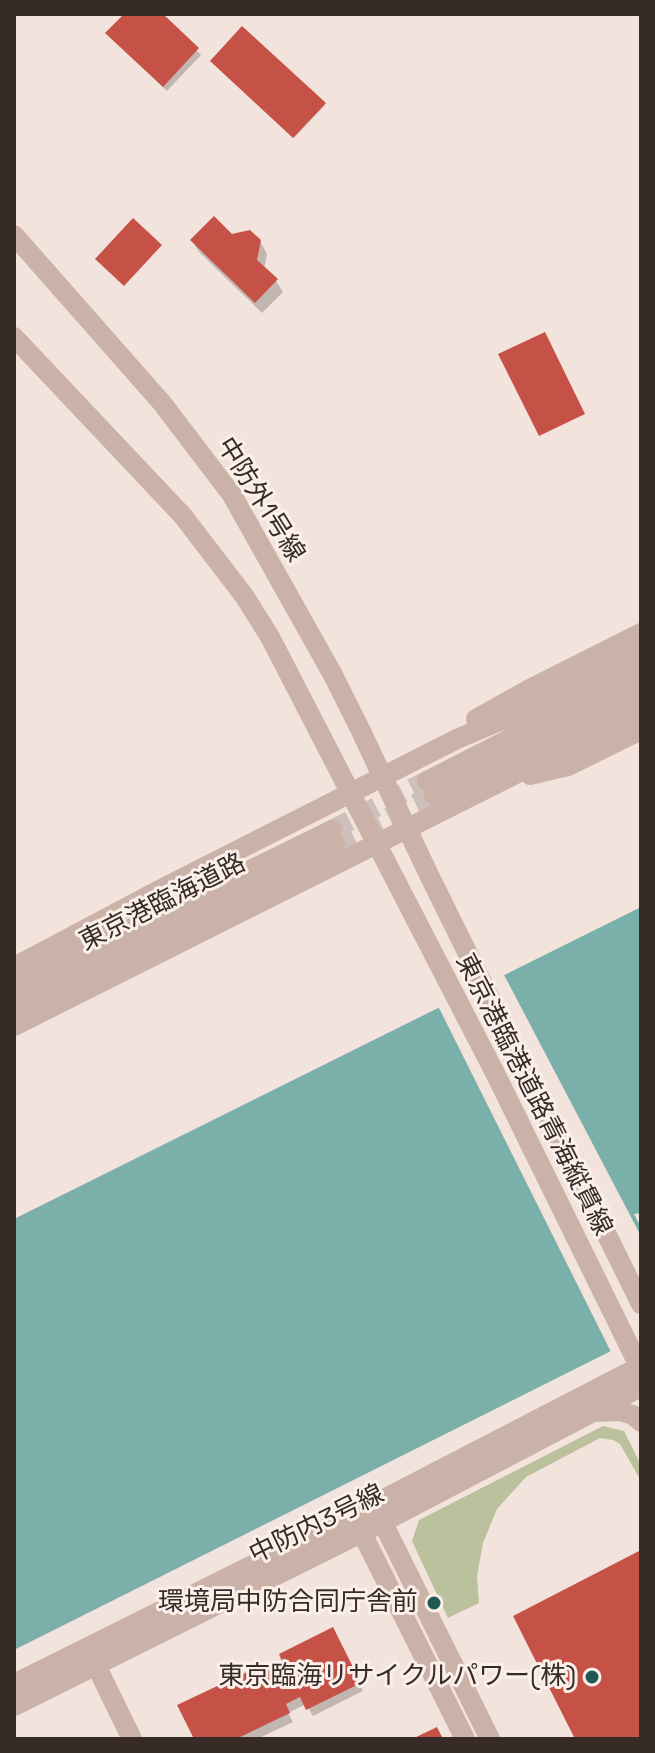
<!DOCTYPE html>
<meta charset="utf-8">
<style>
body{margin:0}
#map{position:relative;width:655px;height:1753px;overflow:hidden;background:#f2e4dd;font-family:"Space Grotesk",sans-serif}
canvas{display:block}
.frame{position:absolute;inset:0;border:16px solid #372b28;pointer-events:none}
</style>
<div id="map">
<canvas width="655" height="1753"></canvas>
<div class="frame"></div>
</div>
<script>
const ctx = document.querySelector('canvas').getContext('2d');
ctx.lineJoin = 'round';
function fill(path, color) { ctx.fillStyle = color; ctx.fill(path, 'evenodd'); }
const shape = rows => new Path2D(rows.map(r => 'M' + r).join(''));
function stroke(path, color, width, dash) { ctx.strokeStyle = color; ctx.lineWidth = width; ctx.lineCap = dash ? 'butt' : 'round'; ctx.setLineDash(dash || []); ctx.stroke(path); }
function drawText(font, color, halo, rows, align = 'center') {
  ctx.font = font + ' "Space Grotesk","Noto Sans JP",sans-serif'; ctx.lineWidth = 6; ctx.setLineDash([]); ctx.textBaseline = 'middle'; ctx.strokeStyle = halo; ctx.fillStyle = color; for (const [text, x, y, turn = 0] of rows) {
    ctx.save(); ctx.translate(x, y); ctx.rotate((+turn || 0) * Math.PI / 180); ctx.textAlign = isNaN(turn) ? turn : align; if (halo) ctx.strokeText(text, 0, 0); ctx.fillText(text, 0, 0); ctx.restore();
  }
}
const green = shape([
 [603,1426,624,1431,641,1465,641,1481,620,1444,613,1440,600,1438,526,1477,497,1509,483,1543,477,1576,479,1603,448,1618,412,1541,419,1520]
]);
const water = shape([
 [641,907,641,1213,634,1214,638,1222,641,1220,641,1336,14,1650,14,1219]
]);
const pier = shape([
 [502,971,641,1236,641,1340,609,1357,610,1350,437,1004]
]);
const shadow = shape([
 [126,14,160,14,201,55,167,91,108,34],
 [242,29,325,105,294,138,212,62],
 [192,240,260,241,267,254,264,269,276,281,283,292,262,313,199,252],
 [336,1638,363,1691,313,1716,306,1704,288,1713,293,1722,257,1739,196,1739,269,1673]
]);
const building = shape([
 [124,14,163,14,199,48,163,87,105,33],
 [242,26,326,103,293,138,210,61],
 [214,216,232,234,250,230,261,240,257,260,278,279,255,303,190,240],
 [133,218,162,245,124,286,95,259],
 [545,332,585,414,539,436,498,354],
 [641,1550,641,1739,575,1739,513,1616],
 [333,1627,361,1683,306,1710,300,1697,286,1704,290,1713,236,1739,194,1739,177,1705,266,1663,270,1671,283,1664,279,1654],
 [437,1727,443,1739,412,1739]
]);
const minorTunnel = shape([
 [332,830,427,781],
 [335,844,434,795]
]);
const minor = shape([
 [14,235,162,403,232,495,333,675,360,729,429,875,641,1304],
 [14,337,183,516,245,597,270,637,496,1075,641,1370],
 [476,719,528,690,641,633],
 [530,775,568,766,641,730],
 [427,781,641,672],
 [434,795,641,692],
 [14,967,163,888,457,739,547,701,641,653],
 [14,986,332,830],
 [14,1008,335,844],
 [14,1026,641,711],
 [597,1412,620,1411,633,1415,641,1422],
 [378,1513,490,1739],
 [356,1521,465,1739],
 [90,1653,132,1739],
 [14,1684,353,1515,641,1366],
 [14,1706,383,1522,641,1387]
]);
const markers = [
 [434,1603,8,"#1e5953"],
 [592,1677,8,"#1e5953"]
];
const streetNames = [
 ["中防外1号線",260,500,58],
 ["東京港臨海道路",163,903,-27],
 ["東京港臨港道路青海縦貫線",533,1095,63],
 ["中防内3号線",317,1525,-26]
];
const poiNames = [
 ["環境局中防合同庁舎前",418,1603],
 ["東京臨海リサイクルパワー(株)",576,1677]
];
fill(green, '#bbc19c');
fill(water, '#7bafa9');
fill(pier, '#f2e4dd');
fill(shadow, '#0003');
fill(building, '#c65147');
stroke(minorTunnel, '#cdbfb9', 20, [20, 10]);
stroke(minor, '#cab2a8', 20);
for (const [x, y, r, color] of markers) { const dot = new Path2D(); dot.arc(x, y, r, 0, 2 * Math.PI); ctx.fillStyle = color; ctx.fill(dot); stroke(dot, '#faefe9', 3); }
drawText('26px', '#372b28', '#faefe9', streetNames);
drawText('26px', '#372b28', '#faefe9', poiNames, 'right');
</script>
